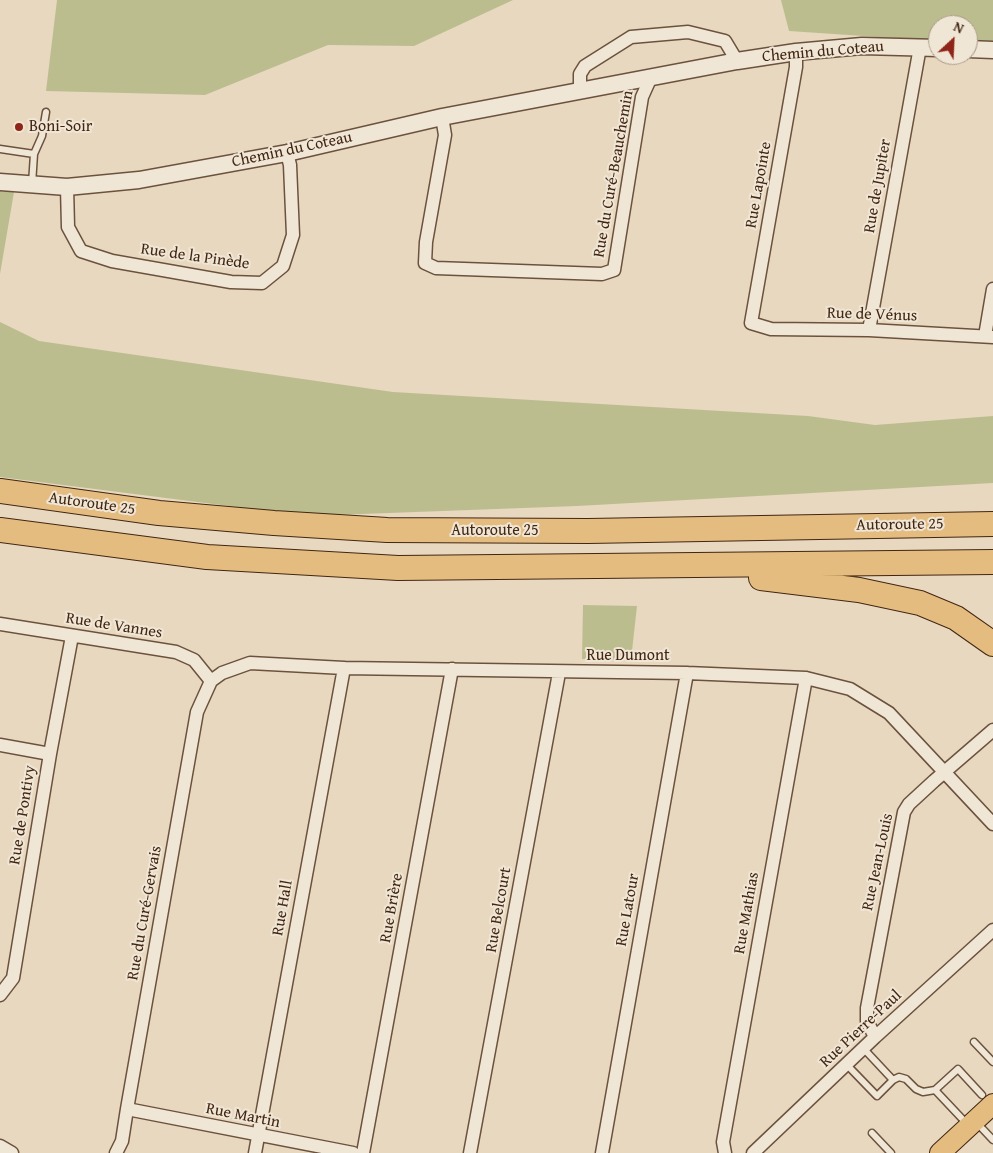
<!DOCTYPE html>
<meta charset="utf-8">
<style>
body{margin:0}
#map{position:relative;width:993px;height:1153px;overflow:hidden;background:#e8d8c0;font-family:"Gentium Book Plus",serif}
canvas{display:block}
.north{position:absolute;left:928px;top:15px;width:50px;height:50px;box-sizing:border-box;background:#f0e6d6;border:1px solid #aa9987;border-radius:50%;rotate:25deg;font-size:14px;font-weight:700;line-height:20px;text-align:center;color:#422611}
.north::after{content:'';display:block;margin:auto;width:18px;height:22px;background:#8f2418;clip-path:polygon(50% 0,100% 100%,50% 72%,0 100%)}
</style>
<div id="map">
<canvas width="993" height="1153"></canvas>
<div class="north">N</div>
</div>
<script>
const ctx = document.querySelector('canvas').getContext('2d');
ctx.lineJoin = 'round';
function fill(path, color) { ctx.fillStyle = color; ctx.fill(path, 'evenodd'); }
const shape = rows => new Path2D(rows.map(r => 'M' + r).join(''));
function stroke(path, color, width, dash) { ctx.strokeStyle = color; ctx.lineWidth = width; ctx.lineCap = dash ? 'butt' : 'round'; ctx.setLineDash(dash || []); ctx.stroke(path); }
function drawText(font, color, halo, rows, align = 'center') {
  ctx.font = font + ' "Gentium Book Plus",serif'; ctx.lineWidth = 4; ctx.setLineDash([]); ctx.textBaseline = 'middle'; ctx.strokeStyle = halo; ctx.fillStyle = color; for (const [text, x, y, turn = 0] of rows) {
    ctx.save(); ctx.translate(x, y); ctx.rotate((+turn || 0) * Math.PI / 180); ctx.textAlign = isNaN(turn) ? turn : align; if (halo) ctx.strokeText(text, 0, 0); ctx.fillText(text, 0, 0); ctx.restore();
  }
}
const green = shape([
 [57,0,513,0,414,46,328,45,205,95,46,91],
 [781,0,993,0,993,44,968,43,968,25,938,25,938,41,789,31],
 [0,191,14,192,0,274],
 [0,322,39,341,393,392,808,416,875,425,993,416,993,483,577,506,308,516,0,477],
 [583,605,637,606,631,660,582,659]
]);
const service = shape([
 [0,149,34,154],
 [32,184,34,154,42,136,46,112],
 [974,1042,993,1062],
 [864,1049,893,1080,899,1077,906,1079,916,1089,923,1092,935,1090],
 [847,1065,877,1096,893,1080],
 [977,1123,993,1140],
 [968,1125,935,1090,958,1069,982,1095],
 [872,1133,891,1153]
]);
const minor = shape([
 [796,52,796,67,751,323,771,329,869,330,993,337],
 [580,90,580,74,585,66,631,37,688,32,725,41,737,61],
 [442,117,445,135,426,242,425,263,436,268,602,274,614,270,642,97,651,77],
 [67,187,68,227,81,251,112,261,231,282,262,283,283,266,293,235,290,165,287,153],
 [869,330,920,47],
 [985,336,993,289],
 [0,624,176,652,194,660,211,681],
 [211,681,222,673,250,663,344,668,687,673,806,678,850,689,889,713,993,824],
 [0,745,50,754],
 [0,995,13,978,50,754,72,636],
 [875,1037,867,1021,867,1008,904,812,909,804,934,781,993,730],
 [127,1109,353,1153],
 [0,1146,12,1153],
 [116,1153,122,1141,127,1109,197,712,211,681],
 [255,1153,344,668],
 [363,1153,452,669],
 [470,1153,559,673],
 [602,1153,687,673],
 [725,1153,723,1142,806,678],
 [753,1153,875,1037,993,930]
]);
const tertiary = shape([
 [968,49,993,50],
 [0,182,67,187,139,180,287,153,442,117,737,61,796,52,862,46,938,48]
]);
const primary = shape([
 [940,1153,993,1104]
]);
const motorway = shape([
 [0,491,159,513,274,523,387,530,588,531,993,524],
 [0,530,207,557,398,568,993,562],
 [761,578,859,590,920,603,956,618,993,644]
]);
const markers = [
 [19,127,5,"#8f2418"]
];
const streetNames = [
 ["Chemin du Coteau",823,52,-5],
 ["Chemin du Coteau",292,150,-12],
 ["Rue du Curé-Beauchemin",614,174,-80],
 ["Rue Lapointe",759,185,-80],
 ["Rue de Jupiter",878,186,-80],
 ["Rue de la Pinède",195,257,8],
 ["Rue de Vénus",872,315,2],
 ["Autoroute 25",92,504,8],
 ["Autoroute 25",900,525,-1],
 ["Autoroute 25",495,531],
 ["Rue de Vannes",114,626,9],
 ["Rue Dumont",628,656],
 ["Rue de Pontivy",23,815,-81],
 ["Rue Jean-Louis",878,862,-78],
 ["Rue Hall",283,908,-80],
 ["Rue Brière",392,908,-80],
 ["Rue Belcourt",499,910,-80],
 ["Rue Latour",628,910,-80],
 ["Rue du Curé-Gervais",145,913,-80],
 ["Rue Mathias",747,913,-80],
 ["Rue Pierre-Paul",861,1029,-43],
 ["Rue Martin",243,1116,11]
];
const poiNames = [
 ["Boni-Soir",29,127]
];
fill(green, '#bcbd8e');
stroke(service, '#6c523d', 9);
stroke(minor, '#6c523d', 15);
stroke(tertiary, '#6c523d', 19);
stroke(primary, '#422611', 22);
stroke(motorway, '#422611', 26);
stroke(service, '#f0e6d6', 6);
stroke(minor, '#f0e6d6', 12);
stroke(tertiary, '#f0e6d6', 16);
stroke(primary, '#e4bc80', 20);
stroke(motorway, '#e4bc80', 24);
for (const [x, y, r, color] of markers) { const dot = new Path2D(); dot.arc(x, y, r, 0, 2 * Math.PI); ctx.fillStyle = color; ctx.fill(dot); stroke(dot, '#f0e6d6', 2); }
drawText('16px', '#422611', '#f0e6d6', streetNames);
drawText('16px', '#422611', '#f0e6d6', poiNames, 'left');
</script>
